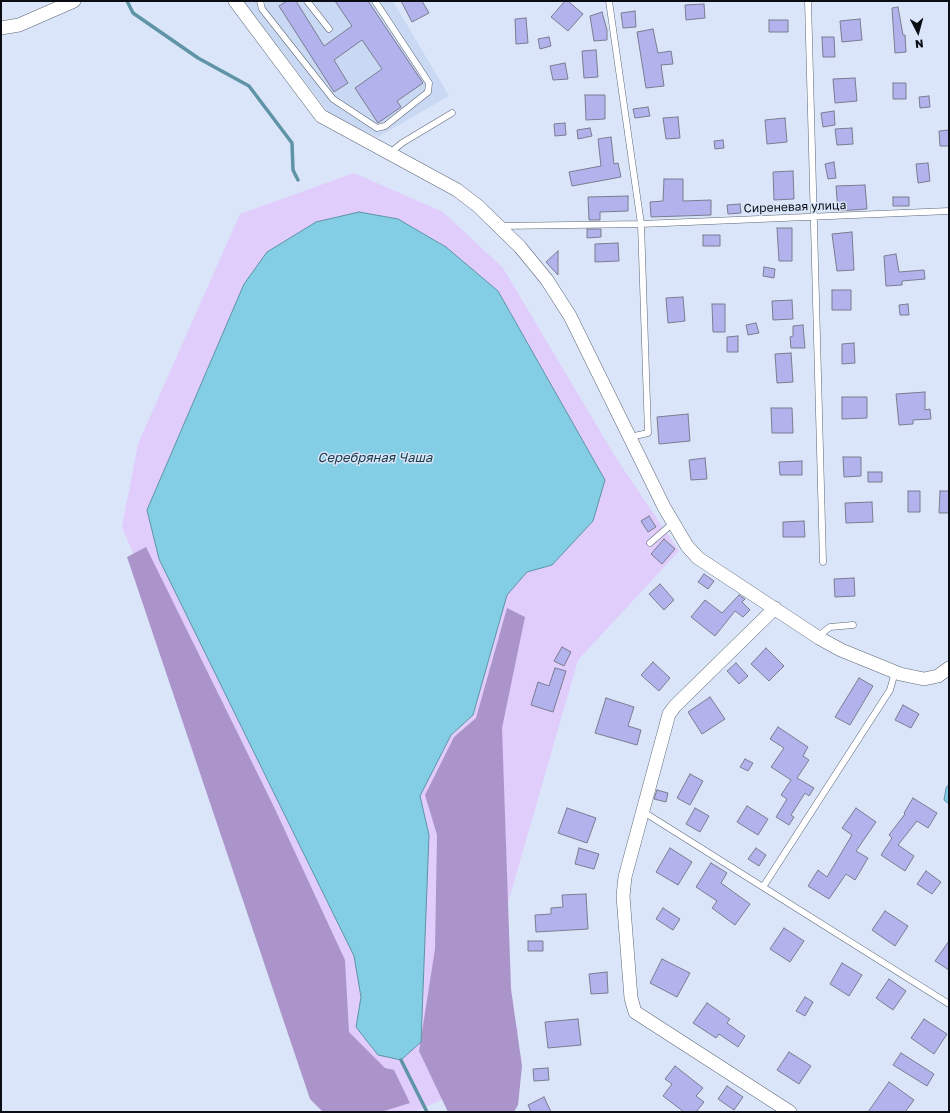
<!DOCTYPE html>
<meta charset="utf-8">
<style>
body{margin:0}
#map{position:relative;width:950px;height:1113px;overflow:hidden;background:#dae5f9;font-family:"Golos Text",sans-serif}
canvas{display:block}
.frame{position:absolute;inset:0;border:2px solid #0a0e14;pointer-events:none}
.north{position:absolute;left:898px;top:12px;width:40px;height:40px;-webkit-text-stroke:3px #dae5f9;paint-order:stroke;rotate:174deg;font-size:11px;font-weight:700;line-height:16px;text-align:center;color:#0a0e14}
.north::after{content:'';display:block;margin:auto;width:14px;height:18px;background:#0a0e14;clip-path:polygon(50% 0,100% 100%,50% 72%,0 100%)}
</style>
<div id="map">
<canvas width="950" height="1113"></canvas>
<div class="frame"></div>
<div class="north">N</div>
</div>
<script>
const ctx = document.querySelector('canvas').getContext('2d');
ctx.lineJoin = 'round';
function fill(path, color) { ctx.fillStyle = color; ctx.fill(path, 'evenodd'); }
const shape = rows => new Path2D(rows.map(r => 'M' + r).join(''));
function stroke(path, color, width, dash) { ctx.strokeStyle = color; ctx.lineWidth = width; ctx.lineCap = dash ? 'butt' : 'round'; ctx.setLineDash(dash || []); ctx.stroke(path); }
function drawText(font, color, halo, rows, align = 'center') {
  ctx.font = font + ' "Golos Text",sans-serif'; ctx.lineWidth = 3; ctx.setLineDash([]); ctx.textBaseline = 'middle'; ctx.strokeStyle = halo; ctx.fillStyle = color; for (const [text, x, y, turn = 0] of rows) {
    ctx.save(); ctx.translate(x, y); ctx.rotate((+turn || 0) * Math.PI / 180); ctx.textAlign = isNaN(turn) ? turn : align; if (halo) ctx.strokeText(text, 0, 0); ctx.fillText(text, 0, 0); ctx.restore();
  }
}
const built = shape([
 [243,1,393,1,449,96,378,137,333,118]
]);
const green = shape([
 [354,173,443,212,503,268,616,458,679,551,578,660,503,920,505,1008,518,1028,515,1057,498,1075,414,1112,346,1112,164,626,122,527,138,444,240,214]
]);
const forest = shape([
 [146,547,274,807,345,960,349,1032,385,1068,394,1070,410,1103,381,1112,323,1112,310,1099,127,557],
 [507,608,525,617,502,728,511,989,522,1066,518,1105,514,1112,448,1112,419,1051,435,949,437,835,425,795,454,737,476,718]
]);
const water = shape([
 [359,212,398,219,446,247,498,291,605,480,593,521,552,565,527,572,507,595,473,715,451,735,420,796,429,835,421,1042,401,1060,378,1055,356,1027,361,997,354,956,159,559,147,510,244,284,267,252,316,222,359,212],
 [949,784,949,804,944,800,946,788,949,784]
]);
const stream = shape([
 [127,1,133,13,198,58,249,86,292,143,293,170,298,180],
 [401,1060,427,1112]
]);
const building = shape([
 [287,1,296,1,324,46,352,26,335,1,368,1,423,83,397,101,401,107,378,123,355,88,382,69,362,40,334,60,348,83,334,92,279,6,287,1],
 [401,1,422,1,429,13,412,22,401,1],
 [565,1,568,1,583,14,568,31,551,17,565,1],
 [704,4,705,18,686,20,685,5,704,4],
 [898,7,903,35,905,35,906,52,895,53,892,8,898,7],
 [635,11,636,27,623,28,621,13,635,11],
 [602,12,607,30,607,40,594,41,590,16,602,12],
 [526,18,528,43,516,44,515,19,526,18],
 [860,19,862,40,842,42,840,21,860,19],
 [769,20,788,20,788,32,769,32,769,20],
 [653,29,658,53,671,51,673,64,661,65,664,86,646,88,637,32,653,29],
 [549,37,551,46,540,49,538,39,549,37],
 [822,37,834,37,835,57,823,57,822,37],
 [596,50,598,77,584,78,582,51,596,50],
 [565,63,568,79,553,80,550,66,565,63],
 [855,78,857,101,835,103,833,79,855,78],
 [893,83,906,83,906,99,893,99,893,83],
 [585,95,605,95,605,119,586,120,585,95],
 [929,96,930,107,920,108,919,97,929,96],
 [648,107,650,116,635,118,633,109,648,107],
 [834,111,835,125,823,127,821,113,834,111],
 [678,117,680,138,666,139,663,118,678,117],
 [785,118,787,142,767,144,765,120,785,118],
 [565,123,566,135,555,136,554,124,565,123],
 [590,128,592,136,578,139,577,130,590,128],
 [852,128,853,144,837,145,835,129,852,128],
 [949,130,949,146,940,146,939,131,949,130],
 [611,137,614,164,618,163,621,177,572,186,569,172,601,166,598,139,611,137],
 [723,140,724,148,715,149,714,141,723,140],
 [834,162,836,178,828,179,825,164,834,162],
 [928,163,930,181,918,183,916,164,928,163],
 [793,171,794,199,774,200,773,172,793,171],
 [664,179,683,179,683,201,711,200,711,215,651,217,650,202,663,201,664,179],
 [865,185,867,209,838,211,836,186,865,185],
 [628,196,628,211,600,212,600,220,589,220,588,197,628,196],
 [893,197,909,197,909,206,893,206,893,197],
 [740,204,741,213,728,214,727,205,740,204],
 [777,228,792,228,792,261,779,261,777,228],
 [587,229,601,229,601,237,587,238,587,229],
 [852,232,854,270,837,271,832,234,852,232],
 [703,235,720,235,720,246,703,246,703,235],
 [618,243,619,261,595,262,595,244,618,243],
 [558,251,558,275,546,262,558,251],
 [896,254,899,272,924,270,925,279,902,281,902,285,886,286,884,256,896,254],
 [764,267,775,269,774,278,763,276,764,267],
 [832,290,851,290,851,310,832,310,832,290],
 [683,297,685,321,668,323,666,298,683,297],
 [792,300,793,319,773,320,772,301,792,300],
 [712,304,725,304,725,332,713,332,712,304],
 [908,304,909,315,900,315,899,305,908,304],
 [756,323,759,333,748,335,746,325,756,323],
 [803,325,805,348,791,348,790,337,793,336,793,326,803,325],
 [738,336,738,352,727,352,727,337,738,336],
 [854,343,855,363,842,364,842,344,854,343],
 [791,353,793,382,777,383,775,354,791,353],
 [925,392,925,410,930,409,931,419,913,420,913,424,899,425,896,394,925,392],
 [842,397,867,397,867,418,842,419,842,397],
 [771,408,792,408,793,433,772,433,771,408],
 [688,414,690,441,659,444,657,417,688,414],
 [843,457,861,457,861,476,844,477,843,457],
 [705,458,707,479,691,480,689,460,705,458],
 [802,461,802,475,780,475,779,462,802,461],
 [868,472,882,472,882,482,868,482,868,472],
 [908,491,920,491,920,512,908,512,908,491],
 [940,491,949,491,949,513,939,513,940,491],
 [872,502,873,522,846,523,845,503,872,502],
 [649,516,656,527,648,532,641,521,649,516],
 [804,521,805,537,783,537,783,522,804,521],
 [664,539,675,549,662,564,651,554,664,539],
 [704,574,714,581,708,589,698,582,704,574],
 [854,578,855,596,835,597,834,579,854,578],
 [660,584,674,600,664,610,649,594,660,584],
 [739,595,745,599,742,602,750,610,743,617,735,611,715,636,691,617,705,600,722,613,739,595],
 [562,647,571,652,564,666,554,661,562,647],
 [766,648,784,666,769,681,751,664,766,648],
 [653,662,670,678,659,691,641,675,653,662],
 [736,663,748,676,739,684,727,671,736,663],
 [555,668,566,671,553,712,531,705,538,682,549,686,555,668],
 [859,678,873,686,850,725,835,717,859,678],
 [710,697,725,719,702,734,688,712,710,697],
 [606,698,634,707,628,726,641,730,637,745,595,733,606,698],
 [903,705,919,714,911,728,895,720,903,705],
 [778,727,808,747,803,756,809,760,797,778,814,788,809,796,805,793,791,815,794,817,789,825,776,817,787,799,781,795,791,780,771,767,784,748,770,739,778,727],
 [745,759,753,763,748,771,740,767,745,759],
 [690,774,703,781,690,805,677,798,690,774],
 [657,790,668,793,666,802,654,799,657,790],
 [913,798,937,813,928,828,917,821,898,845,914,856,905,871,881,855,892,838,889,835,905,814,904,813,913,798],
 [747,806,768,819,758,835,737,822,747,806],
 [567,808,596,818,587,843,558,833,567,808],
 [695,808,709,816,700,832,686,824,695,808],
 [856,808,876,822,856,851,868,858,855,880,846,874,829,899,808,886,818,870,827,877,852,835,842,828,856,808],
 [579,848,599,854,594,869,575,864,579,848],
 [670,848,692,862,678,885,656,872,670,848],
 [756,848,766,855,759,866,748,859,756,848],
 [711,863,727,873,721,883,750,904,735,925,712,908,717,901,696,887,711,863],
 [926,871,941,882,932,894,917,884,926,871],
 [586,894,588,929,536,932,535,915,551,914,551,908,563,907,562,895,586,894],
 [663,908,680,919,673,930,656,919,663,908],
 [885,911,908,926,895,946,872,930,885,911],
 [784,928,804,941,790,962,770,949,784,928],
 [528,941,543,941,543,951,528,951,528,941],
 [949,941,949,970,935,961,949,941],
 [662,959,690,973,677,997,650,983,662,959],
 [842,963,862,975,849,996,830,984,842,963],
 [607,972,608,993,591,994,589,974,607,972],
 [889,979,906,991,893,1010,876,998,889,979],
 [805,997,813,1002,805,1016,796,1011,805,997],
 [707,1003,730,1019,727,1023,745,1036,738,1047,719,1034,716,1038,693,1023,707,1003],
 [578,1019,581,1045,548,1048,545,1022,578,1019],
 [924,1019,947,1034,934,1054,911,1038,924,1019],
 [789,1052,811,1066,799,1084,777,1070,789,1052],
 [901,1053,934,1074,927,1086,893,1065,901,1053],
 [675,1066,703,1088,696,1096,704,1102,696,1112,684,1112,663,1096,672,1084,665,1079,675,1066],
 [548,1068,549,1080,534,1081,533,1069,548,1068],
 [889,1082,914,1100,905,1112,868,1112,889,1082],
 [727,1086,743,1097,734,1110,718,1099,727,1086],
 [544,1097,551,1112,531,1112,528,1105,544,1097]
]);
const lane = shape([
 [260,1,262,9,333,99,377,128,385,126,428,92,429,83,375,1],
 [307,1,329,29],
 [609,1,641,224,648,433,630,437],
 [808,1,823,562],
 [390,153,402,143,452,113],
 [501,226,641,224,949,211],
 [650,543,673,523],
 [817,637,830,627,853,625],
 [642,811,949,1004],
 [763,887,890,690,895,672]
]);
const street = shape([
 [235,1,321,116,457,190,478,206,520,247,547,280,570,316,664,507,687,546,698,558,819,638,841,650,900,674,924,679,938,676,949,668],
 [1,28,19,25,74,1],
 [775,608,675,706,669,714,625,877,623,896,631,998,635,1012,790,1112]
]);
const streetNames = [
 ["Сиреневая улица",795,207,-2]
];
const waterNames = [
 ["Серебряная Чаша",375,458]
];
fill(built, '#cad9f3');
fill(green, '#e0cdfc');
fill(forest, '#ab94ca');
fill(water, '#83cde5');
stroke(water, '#5f94a6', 1);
stroke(stream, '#5f94a6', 3.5);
fill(building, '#b2b3ed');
stroke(building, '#7b7c90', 1);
stroke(lane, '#5c6677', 7);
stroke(street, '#5c6677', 14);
stroke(lane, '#fff', 6);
stroke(street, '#fff', 13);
drawText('12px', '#0a0e14', '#dae5f9', streetNames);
drawText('italic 13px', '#183b46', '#dae5f9', waterNames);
</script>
